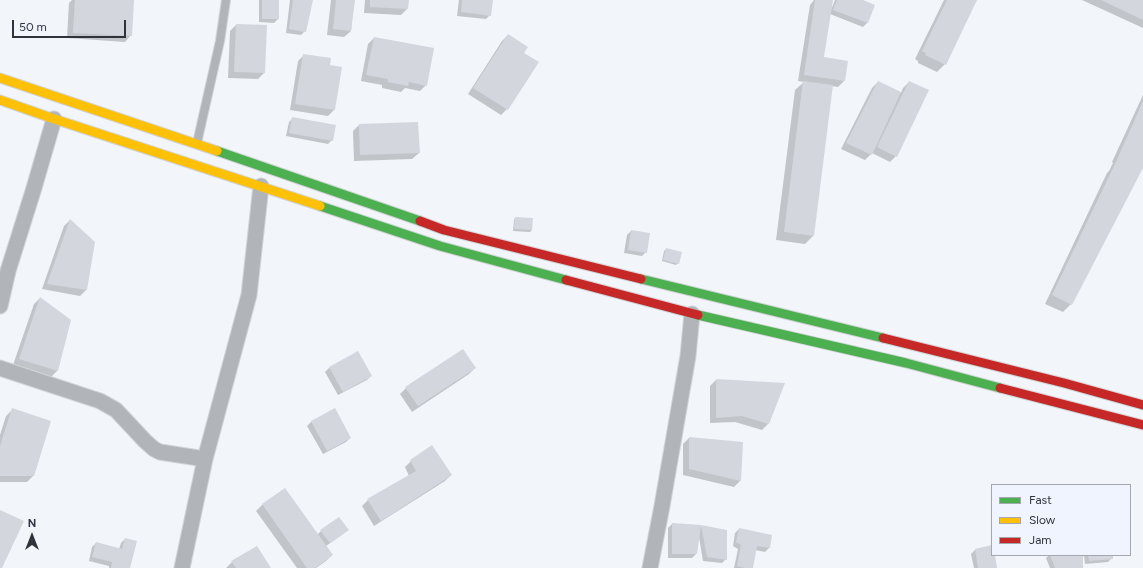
<!DOCTYPE html>
<style>
body{margin:0}
#map{position:relative;width:1143px;height:568px;overflow:hidden;background:#f2f5fa;font-family:Figtree,sans-serif}
canvas{display:block}
.legend{position:absolute;left:991px;top:484px;width:140px;height:72px;box-sizing:border-box;background:#eff4fe;border:1px solid #a2a7b0;margin:0;padding:5px 7px;list-style:none;font-size:12px;color:#2f333c}
.legend li{display:flex;align-items:center;gap:8px;height:20px}
.legend b{width:20px;border:1px solid #a2a7b0}
.north{position:absolute;left:12px;top:516px;width:40px;height:40px;-webkit-text-stroke:3px #eff4fe;paint-order:stroke;rotate:0deg;font-size:11px;font-weight:700;line-height:16px;text-align:center;color:#2f333c}
.north::after{content:'';display:block;margin:auto;width:14px;height:18px;background:#2f333c;clip-path:polygon(50% 0,100% 100%,50% 72%,0 100%)}
.scale{position:absolute;left:12px;top:20px;width:114px;height:18px;box-sizing:border-box;border:2px solid #2f333c;border-top:0;padding-left:5px;font-size:12px;line-height:14px;white-space:nowrap;color:#2f333c;-webkit-text-stroke:3px #eff4fe;paint-order:stroke}
</style>
<div id="map">
<canvas width="1143" height="568"></canvas>
<ul class="legend">
<li><b style="height:5px;background:#4caf50"></b>Fast</li>
<li><b style="height:5px;background:#ffc107"></b>Slow</li>
<li><b style="height:5px;background:#c62828"></b>Jam</li>
</ul>
<div class="north">N</div>
<div class="scale">50 m</div>
</div>
<script>
const ctx = document.querySelector('canvas').getContext('2d');
ctx.lineJoin = 'round';
function fill(path, color) { ctx.fillStyle = color; ctx.fill(path, 'evenodd'); }
const shape = rows => new Path2D(rows.map(r => 'M' + r).join(''));
function stroke(path, color, width, dash) { ctx.strokeStyle = color; ctx.lineWidth = width; ctx.lineCap = dash ? 'butt' : 'round'; ctx.setLineDash(dash || []); ctx.stroke(path); }
const shadow = shape([
 [72,0,133,0,131,35,125,42,67,38,69,3],
 [259,0,278,0,278,19,274,23,259,22],
 [290,0,312,0,305,31,301,35,286,33],
 [331,0,354,0,351,31,344,37,327,35],
 [365,0,408,0,407,9,401,15,364,13],
 [459,0,492,0,490,15,486,19,457,16],
 [814,0,827,0,831,10,835,0,860,0,874,5,867,23,863,27,830,14,823,58,844,81,838,87,832,86,813,236,805,244,776,240,795,90,804,82,798,81,810,5],
 [944,0,976,0,945,64,937,72,918,63,918,61,915,59],
 [1082,0,1143,0,1143,28],
 [236,25,266,26,264,73,258,79,228,78,230,31],
 [508,35,507,109,501,115,468,94,502,41],
 [374,38,426,85,420,91,405,88,401,92,382,88,382,85,361,81,368,44],
 [304,55,334,110,328,116,290,110,298,61],
 [878,82,901,93,903,88,909,82,896,156,890,162,872,153,865,160,841,149,872,88],
 [1143,95,1143,165,1071,304,1063,312,1045,304,1107,173,1109,171,1113,163,1112,162],
 [293,118,332,140,328,144,286,136,289,122],
 [359,125,419,153,412,159,354,161,353,131],
 [515,218,532,230,530,232,513,231,514,220],
 [70,220,86,290,80,296,42,289,64,226],
 [631,231,646,252,642,256,624,253,627,235],
 [666,249,678,263,676,265,662,261,664,251],
 [40,298,69,321,57,371,51,377,13,365,34,304],
 [329,368,371,376,367,380,338,395,325,372],
 [475,368,469,374,412,412,400,394,406,388],
 [716,380,783,384,768,424,762,430,735,422,710,423,710,386],
 [12,410,33,476,27,482,0,482,0,435,6,416],
 [334,410,350,438,346,442,323,454,307,426,311,422],
 [689,438,742,443,740,481,734,487,683,475,683,444],
 [411,461,451,475,445,481,374,526,362,506,368,500,409,476,405,467],
 [284,489,317,535,321,531,343,534,326,546,332,555,326,561,316,568,297,568,256,511,262,505],
 [672,524,701,526,726,559,722,563,703,561,699,537,696,554,692,558,668,558,668,528],
 [739,529,771,536,769,548,765,552,755,550,752,568,734,568,738,549,733,546,735,533],
 [125,539,129,568,109,568,109,566,89,561,92,547,96,543,119,549,121,543],
 [992,546,992,555,994,555,996,568,974,568,971,554,975,550],
 [1049,555,1082,555,1081,568,1050,568,1046,558],
 [1084,555,1112,555,1112,558,1108,562,1085,564],
 [232,562,270,568,226,568]
]);
const building = shape([
 [75,0,134,0,132,36,73,33],
 [262,0,279,0,279,19,262,19],
 [293,0,313,0,306,32,289,29],
 [336,0,355,0,351,31,333,29],
 [370,0,409,0,408,9,370,7],
 [462,0,493,0,491,16,461,12],
 [815,0,833,0,824,57,848,61,845,81,804,75],
 [837,0,863,0,875,5,868,23,833,10],
 [947,0,977,0,946,65,925,55,926,53,922,51],
 [1101,0,1143,0,1143,20],
 [236,24,267,25,265,73,234,72],
 [508,34,528,47,524,53,539,62,508,110,473,88],
 [374,37,434,48,427,86,409,82,408,86,388,82,388,79,366,75],
 [303,54,331,58,330,65,342,67,335,110,295,104],
 [803,81,833,85,814,236,784,232],
 [878,81,901,92,872,155,846,143],
 [909,81,929,90,897,157,877,147],
 [1143,101,1143,168,1072,305,1052,295,1115,164],
 [292,117,336,125,333,141,289,133],
 [418,122,420,153,360,155,359,124],
 [515,217,533,218,532,230,514,229],
 [70,219,95,242,87,290,47,284],
 [631,230,650,233,647,253,628,250],
 [666,248,682,252,679,264,663,260],
 [40,297,71,320,58,371,19,359],
 [463,349,476,368,418,406,405,387],
 [358,351,372,376,343,392,329,367],
 [716,379,785,383,769,424,742,416,716,418],
 [12,408,51,421,34,476,0,476,0,446],
 [335,408,351,438,327,451,311,421],
 [689,437,743,442,741,481,689,469],
 [432,445,452,475,381,521,367,499,416,471,410,460],
 [285,488,333,555,315,568,307,568,262,504],
 [0,510,24,521,2,568,0,568],
 [339,517,349,530,330,543,320,530],
 [672,523,701,525,727,530,727,560,707,557,701,525,697,554,672,554],
 [739,528,772,535,770,548,757,546,753,568,745,568,737,566,741,545,736,542],
 [125,538,137,541,130,568,111,568,112,562,92,557,96,542,122,549],
 [992,545,992,555,995,555,997,568,978,568,975,549],
 [257,546,271,568,236,568,231,561],
 [1050,555,1083,555,1083,568,1055,568],
 [1088,555,1113,555,1113,559,1089,561]
]);
const lane = shape([
 [197,143,220,41,226,0]
]);
const street = shape([
 [0,306,8,271,34,188,54,119],
 [0,368,100,401,116,410,145,441,154,449,160,452,205,459],
 [182,568,205,459,249,295,261,186],
 [650,568,662,506,688,356,692,314]
]);
const fast = shape([
 [217,151,420,221],
 [320,206,440,246,566,280],
 [641,279,883,338],
 [698,315,906,363,1000,388]
]);
const slow = shape([
 [0,78,217,151],
 [0,100,54,119,320,206]
]);
const jam = shape([
 [420,221,444,230,641,279],
 [566,280,698,315],
 [883,338,1064,383,1143,405],
 [1000,388,1143,425]
]);
fill(shadow, '#0003');
fill(building, '#d3d6dd');
stroke(lane, '#d0d3d7', 10);
stroke(street, '#d0d3d7', 17);
stroke(fast, '#d0d3d7', 11);
stroke(slow, '#d0d3d7', 11);
stroke(jam, '#d0d3d7', 11);
stroke(lane, '#b1b4b9', 8);
stroke(street, '#b1b4b9', 15);
stroke(fast, '#4caf50', 9);
stroke(slow, '#ffc107', 9);
stroke(jam, '#c62828', 9);
</script>
